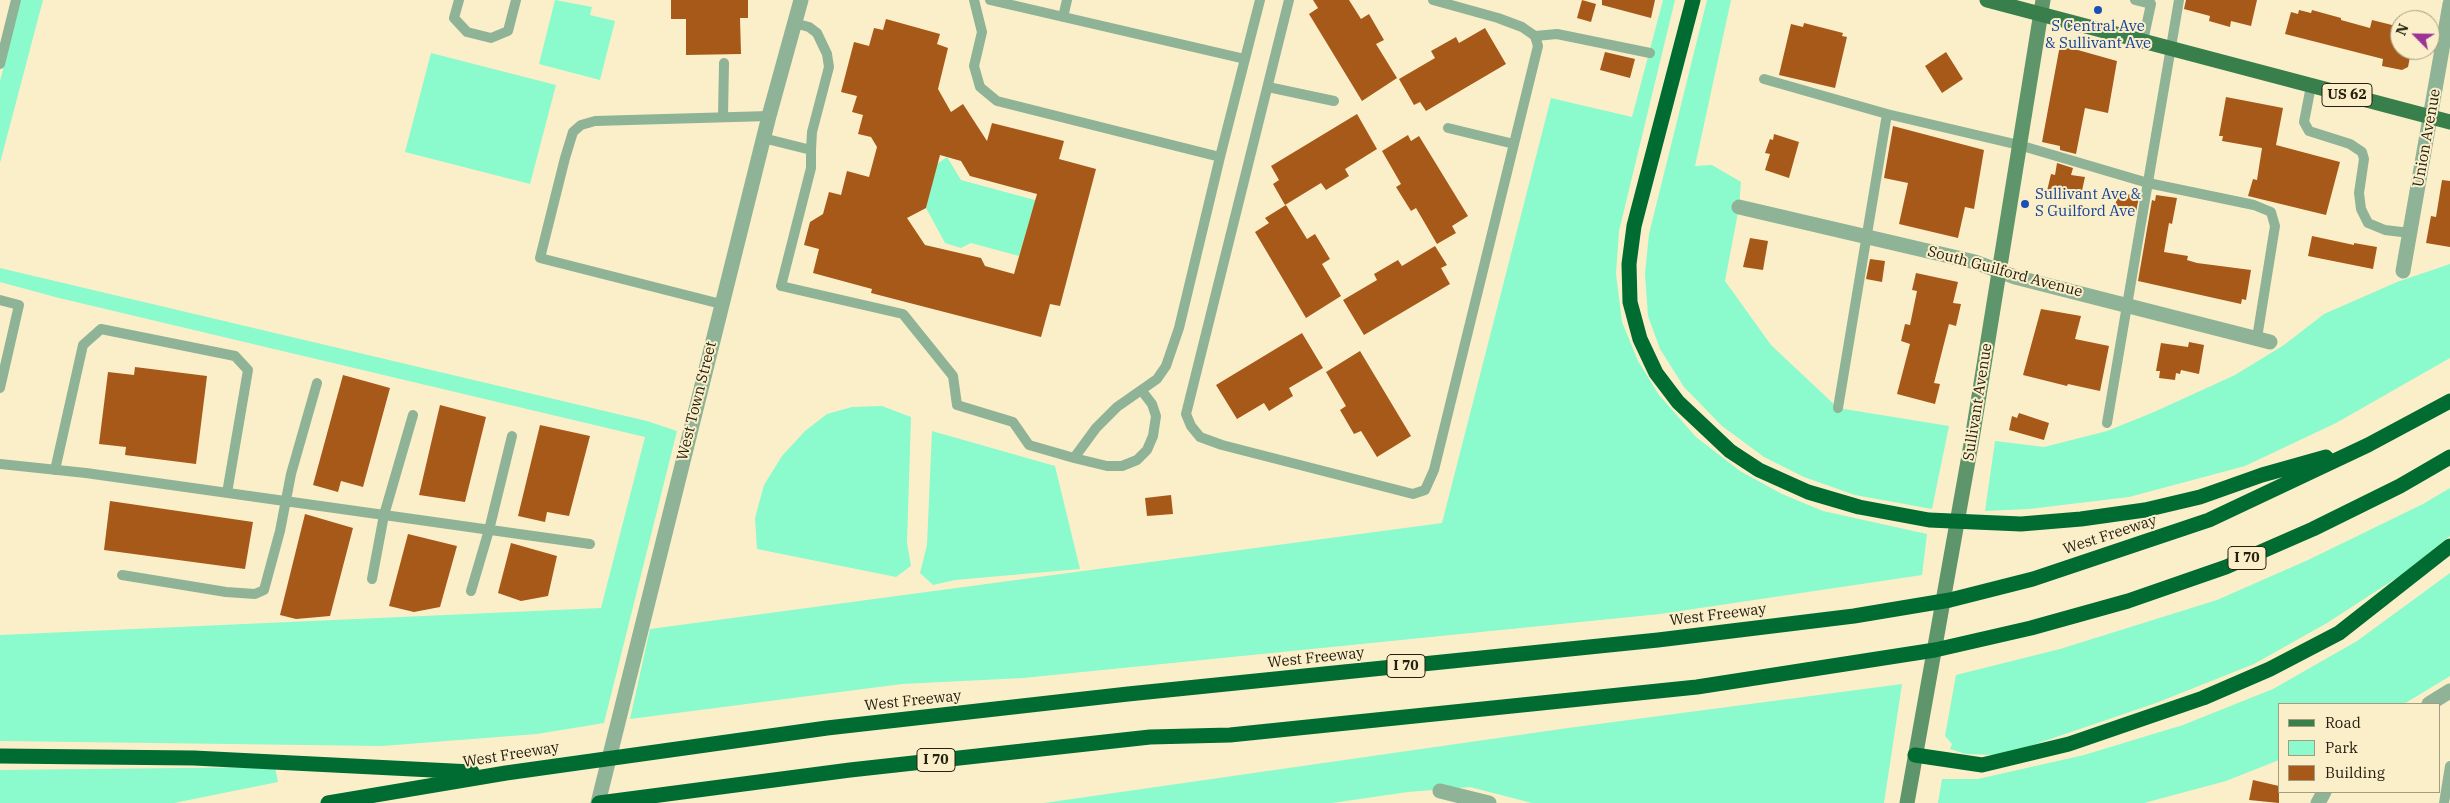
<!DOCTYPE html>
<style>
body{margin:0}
#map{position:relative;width:2450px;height:803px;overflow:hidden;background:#fbefca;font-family:"IBM Plex Serif",serif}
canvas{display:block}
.legend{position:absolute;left:2278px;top:703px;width:162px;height:90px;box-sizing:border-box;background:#fbefca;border:1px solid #a59c80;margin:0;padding:6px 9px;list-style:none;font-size:15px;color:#252012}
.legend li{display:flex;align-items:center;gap:10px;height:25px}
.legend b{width:25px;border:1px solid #a59c80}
.north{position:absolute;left:2390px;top:10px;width:50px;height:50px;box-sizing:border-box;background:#fbefca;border:1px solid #a59c80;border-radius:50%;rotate:293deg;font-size:14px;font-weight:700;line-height:20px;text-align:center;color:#252012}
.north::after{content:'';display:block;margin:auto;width:18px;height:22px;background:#9c3497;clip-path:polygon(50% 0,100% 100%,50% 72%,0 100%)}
</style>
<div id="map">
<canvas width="2450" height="803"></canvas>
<ul class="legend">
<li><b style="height:6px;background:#387f4c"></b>Road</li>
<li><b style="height:14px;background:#8bfacc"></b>Park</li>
<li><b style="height:14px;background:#a75919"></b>Building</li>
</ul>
<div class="north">N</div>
</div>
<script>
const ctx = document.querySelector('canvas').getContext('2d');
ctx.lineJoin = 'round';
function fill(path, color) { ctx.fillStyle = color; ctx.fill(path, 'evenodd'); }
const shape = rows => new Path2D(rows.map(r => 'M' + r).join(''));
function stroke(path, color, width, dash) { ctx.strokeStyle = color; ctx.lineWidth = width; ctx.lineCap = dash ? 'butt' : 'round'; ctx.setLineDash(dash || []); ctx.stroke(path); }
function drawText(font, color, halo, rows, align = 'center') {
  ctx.font = font + ' "IBM Plex Serif",serif'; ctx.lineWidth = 4; ctx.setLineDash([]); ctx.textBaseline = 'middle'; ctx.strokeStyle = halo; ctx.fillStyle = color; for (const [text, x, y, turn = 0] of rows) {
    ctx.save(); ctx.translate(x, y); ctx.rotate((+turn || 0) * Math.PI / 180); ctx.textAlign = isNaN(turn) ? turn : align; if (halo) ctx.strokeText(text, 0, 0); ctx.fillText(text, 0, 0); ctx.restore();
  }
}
const green = shape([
 [21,0,43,0,0,163,0,81],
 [555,0,592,7,590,15,615,21,600,80,539,64],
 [1663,0,1675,0,1619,231,1616,274,1622,322,1638,361,1659,395,1696,437,1740,471,1782,494,1823,511,1927,534,1922,575,1660,614,1023,678,902,684,630,719,650,629,1442,523,1551,98,1632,117],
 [1707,0,1731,0,1695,166,1712,165,1741,182,1739,207,1725,281,1771,345,1838,408,1949,426,1932,509,1855,495,1804,477,1764,457,1722,426,1684,387,1660,349,1648,316,1645,274,1649,234],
 [431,53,556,85,530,184,405,152],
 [947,157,961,180,1042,202,1040,208,1032,212,1019,256,971,243,961,248,945,243,926,208,937,164],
 [2450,264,2450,358,2336,423,2245,466,2129,497,2029,509,1985,511,1995,441,2044,447,2107,431,2154,412,2235,375,2284,345,2324,314,2397,282],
 [0,268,647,421,677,431,604,723,537,734,382,746,0,741,0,635,601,608,645,437,59,298,0,282],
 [852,407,882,406,911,417,907,543,911,566,896,577,757,549,755,518,764,485,782,456,805,431,827,414],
 [932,431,1055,466,1080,569,955,580,933,585,920,573,927,545],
 [2450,488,2450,536,2401,575,2327,623,2254,664,2156,703,2021,749,1996,755,1966,754,1950,749,1952,744,1945,736,1956,675,2060,649,2217,600,2308,560,2423,504],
 [2450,573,2450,676,2404,704,2279,704,2279,760,2226,781,2144,803,1938,803,1942,779,1978,779,2084,755,2183,725,2273,689,2357,641],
 [1902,684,1884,803,1532,803,1470,787,1408,792,1332,803,1044,803,1568,728],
 [275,767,278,782,174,803,0,803,0,770]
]);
const building = shape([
 [671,0,748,0,748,18,740,18,741,54,686,55,686,19,671,19],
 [1313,0,1349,0,1361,19,1369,14,1384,40,1376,44,1397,78,1362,101,1309,14,1318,8],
 [1582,0,1596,4,1591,22,1577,18],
 [1602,0,1655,0,1651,18,1602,5],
 [2186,0,2257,0,2251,26,2231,21,2230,27,2209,21,2210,16,2184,9],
 [2299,10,2311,13,2312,10,2341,18,2341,20,2370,28,2372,20,2400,27,2400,50,2411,52,2408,67,2402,70,2382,66,2383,59,2285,34,2291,12,2298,14],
 [886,19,940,34,937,44,948,48,938,89,951,112,963,104,987,141,992,123,1064,141,1059,159,1096,169,1060,306,1050,304,1041,337,871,293,872,289,813,273,819,249,804,245,810,222,823,214,829,192,841,195,847,171,869,177,877,147,871,137,858,134,863,115,852,112,857,96,841,92,854,42,869,46,874,28,883,30],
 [940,155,961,161,970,176,1037,194,1014,274,985,266,981,258,925,245,907,218,926,208],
 [1804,23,1843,33,1842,36,1847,37,1835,88,1779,75,1791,24,1803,27],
 [1485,28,1506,64,1426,111,1420,102,1414,105,1399,79,1435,58,1431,51,1456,37,1459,43],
 [2060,45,2117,61,2108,113,2085,108,2076,154,2060,150,2060,146,2042,142],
 [1605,52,1635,59,1630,78,1600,70],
 [1946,52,1963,79,1942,93,1925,66],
 [2226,97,2283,108,2276,145,2340,162,2326,215,2248,196,2253,179,2257,180,2262,148,2222,141,2223,136,2219,136],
 [1357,114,1377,149,1345,169,1349,176,1326,190,1321,183,1285,205,1273,184,1279,180,1271,166],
 [1893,126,1984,150,1974,209,1965,207,1958,238,1899,224,1908,183,1884,178],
 [1774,134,1799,142,1789,178,1765,170,1770,154,1765,153,1770,139,1773,140],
 [1408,135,1411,141,1419,136,1468,216,1452,226,1456,233,1437,244,1416,208,1411,211,1396,187,1401,184,1382,151],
 [2057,163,2073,168,2071,175,2085,177,2080,200,2051,195,2052,192,2047,191,2051,174,2055,175],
 [2442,180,2450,181,2450,247,2426,243,2431,216,2436,217],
 [2119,192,2139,197,2135,217,2113,212],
 [2156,195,2177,198,2172,224,2169,223,2164,252,2188,256,2187,260,2197,263,2251,270,2246,300,2242,299,2241,304,2138,281,2152,200,2155,201],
 [1286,205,1307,239,1315,234,1330,259,1322,264,1341,296,1306,318,1255,232,1269,223,1265,218],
 [2312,236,2354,245,2354,243,2377,247,2373,269,2308,256],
 [1750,238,1768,241,1763,270,1743,267],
 [1435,246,1447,265,1441,268,1450,284,1364,335,1343,300,1377,280,1374,274,1398,260,1402,266],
 [1870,259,1885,261,1882,282,1866,279],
 [1916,273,1958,282,1953,303,1961,304,1956,326,1949,324,1934,383,1940,384,1935,404,1897,394,1910,344,1901,341,1905,324,1910,325,1917,291,1912,290],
 [2041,309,2081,316,2075,339,2109,346,2100,391,2068,384,2067,386,2023,375],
 [1302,333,1323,368,1289,388,1293,396,1269,411,1264,403,1237,419,1216,385],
 [2189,342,2204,345,2199,374,2181,370,2180,374,2176,373,2175,380,2159,378,2160,371,2156,371,2161,343,2188,347],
 [1360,351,1411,436,1377,457,1361,431,1354,434,1340,410,1346,406,1326,372],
 [135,367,207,376,196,464,125,455,126,447,99,444,108,372,134,375],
 [343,375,390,388,363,487,341,481,338,492,313,485],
 [440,405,486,417,465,502,419,495],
 [2019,413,2049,423,2044,440,2009,430,2012,416,2017,418],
 [540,425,590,436,569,516,547,512,545,522,518,516],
 [1171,495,1173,514,1147,516,1145,498],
 [110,501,253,522,245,569,104,550],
 [305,514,353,528,330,616,296,619,280,615],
 [408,534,457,546,440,607,414,612,389,606],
 [511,543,557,556,548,596,521,601,498,593],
 [2253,780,2279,786,2279,803,2249,800]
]);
const lane = shape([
 [459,0,454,18,467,32,491,38,508,31,516,0],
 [974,0,982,32,974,66,980,87,997,101,1220,157,1260,0],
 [990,0,1245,59],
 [1289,0,1186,414,1191,426,1200,437,1222,445,1413,494,1425,490,1434,470,1538,46,1535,36,1522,27,1498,18,1433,0],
 [2135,0,2151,4],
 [1063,17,1067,0],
 [794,23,809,27,817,33,827,54,829,67,812,132,811,150],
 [1535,36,1557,34,1650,53],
 [2143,41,2151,4,2149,0],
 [0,64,16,0],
 [1764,79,1887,114,2019,145,2148,183,2254,205,2271,212,2275,226,2257,338],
 [2311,86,2304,122,2309,131,2350,144,2362,152,2364,159,2359,193,2361,209,2368,223,2385,230,2410,233],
 [1268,87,1334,101],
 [723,117,724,63],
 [1448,128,1514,144],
 [763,138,811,150,811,168,781,286,903,314,953,376,957,405,1013,422,1029,445,1074,458,1096,428,1117,407,1157,379,1166,366,1179,328,1220,157],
 [0,300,19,305,0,388],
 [721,304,540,258,565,158,573,132,581,125,595,121,769,116],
 [1838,408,1887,114],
 [2107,423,2179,0],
 [1074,458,1107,466,1122,466,1137,460,1147,450,1153,436,1156,416,1152,404,1142,391],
 [0,464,86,473,590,544],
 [55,470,83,345,101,329,235,356,248,370,227,493],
 [122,575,226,592,255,594,264,590,280,531,291,474,317,383],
 [372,579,384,515,413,415],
 [471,591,489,530,512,436],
 [2444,803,2450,766]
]);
const street = shape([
 [1739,207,1975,262,2015,277,2270,342],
 [2403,271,2450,4],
 [2429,704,2450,691],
 [1440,791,1489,803],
 [598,803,769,116,801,0],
 [2318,803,2324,792]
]);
const secondary = shape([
 [1907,803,1973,433,2043,0]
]);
const primary = shape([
 [1987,0,2450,122]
]);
const highway = shape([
 [1693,0,1634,226,1629,264,1630,302,1640,339,1656,373,1678,402,1730,451,1759,470,1808,492,1859,507,1929,520,2021,524,2081,519,2145,510,2200,497,2262,475,2326,457],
 [1915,755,1982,765,2069,744,2203,698,2270,669,2339,633,2450,546],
 [0,756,194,758,472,772],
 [328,803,506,773,827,728,1128,694,1658,640,1854,616,1950,600,2033,579,2209,520,2368,445,2450,401],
 [599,803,850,770,1150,737,1230,735,1697,687,1935,650,2031,628,2128,601,2226,567,2313,529,2400,486,2450,457]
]);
const markers = [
 [2098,10,5,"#1a4fb4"],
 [2025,204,5,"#1a4fb4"]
];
const shields = [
 [2347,95,50],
 [2247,558,38],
 [1406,666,38],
 [936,760,38]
];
const shieldNames = [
 ["US 62",2347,95],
 ["I 70",2247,558],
 ["I 70",1406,666],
 ["I 70",936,760]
];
const transitNames = [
 ["S Central Ave",2098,27],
 ["& Sullivant Ave",2098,44],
 ["Sullivant Ave &",2035,195,"left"],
 ["S Guilford Ave",2035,212,"left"]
];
const streetNames = [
 ["Union Avenue",2427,138,-80],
 ["South Guilford Avenue",2005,272,15],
 ["West Town Street",697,401,-76],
 ["Sullivant Avenue",1978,402,-81],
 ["West Freeway",2110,535,-18],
 ["West Freeway",1718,615,-7],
 ["West Freeway",1316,658,-6],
 ["West Freeway",913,701,-6],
 ["West Freeway",511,755,-9]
];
fill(green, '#8bfacc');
fill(building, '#a75919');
stroke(lane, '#8fb396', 10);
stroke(street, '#8fb396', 15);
stroke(secondary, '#5e956b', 15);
stroke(primary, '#387f4c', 15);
stroke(highway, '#006c31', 15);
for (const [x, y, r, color] of markers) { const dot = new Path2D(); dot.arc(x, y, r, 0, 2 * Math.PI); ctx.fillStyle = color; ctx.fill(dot); stroke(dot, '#fbefca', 2); }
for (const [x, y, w] of shields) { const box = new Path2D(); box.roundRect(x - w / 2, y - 11.5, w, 23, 4); ctx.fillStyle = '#fbefca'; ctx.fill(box); stroke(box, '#252012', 1); }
drawText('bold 14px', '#252012', null, shieldNames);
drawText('15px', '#164399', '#fbefca', transitNames);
drawText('15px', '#252012', '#fbefca', streetNames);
</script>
